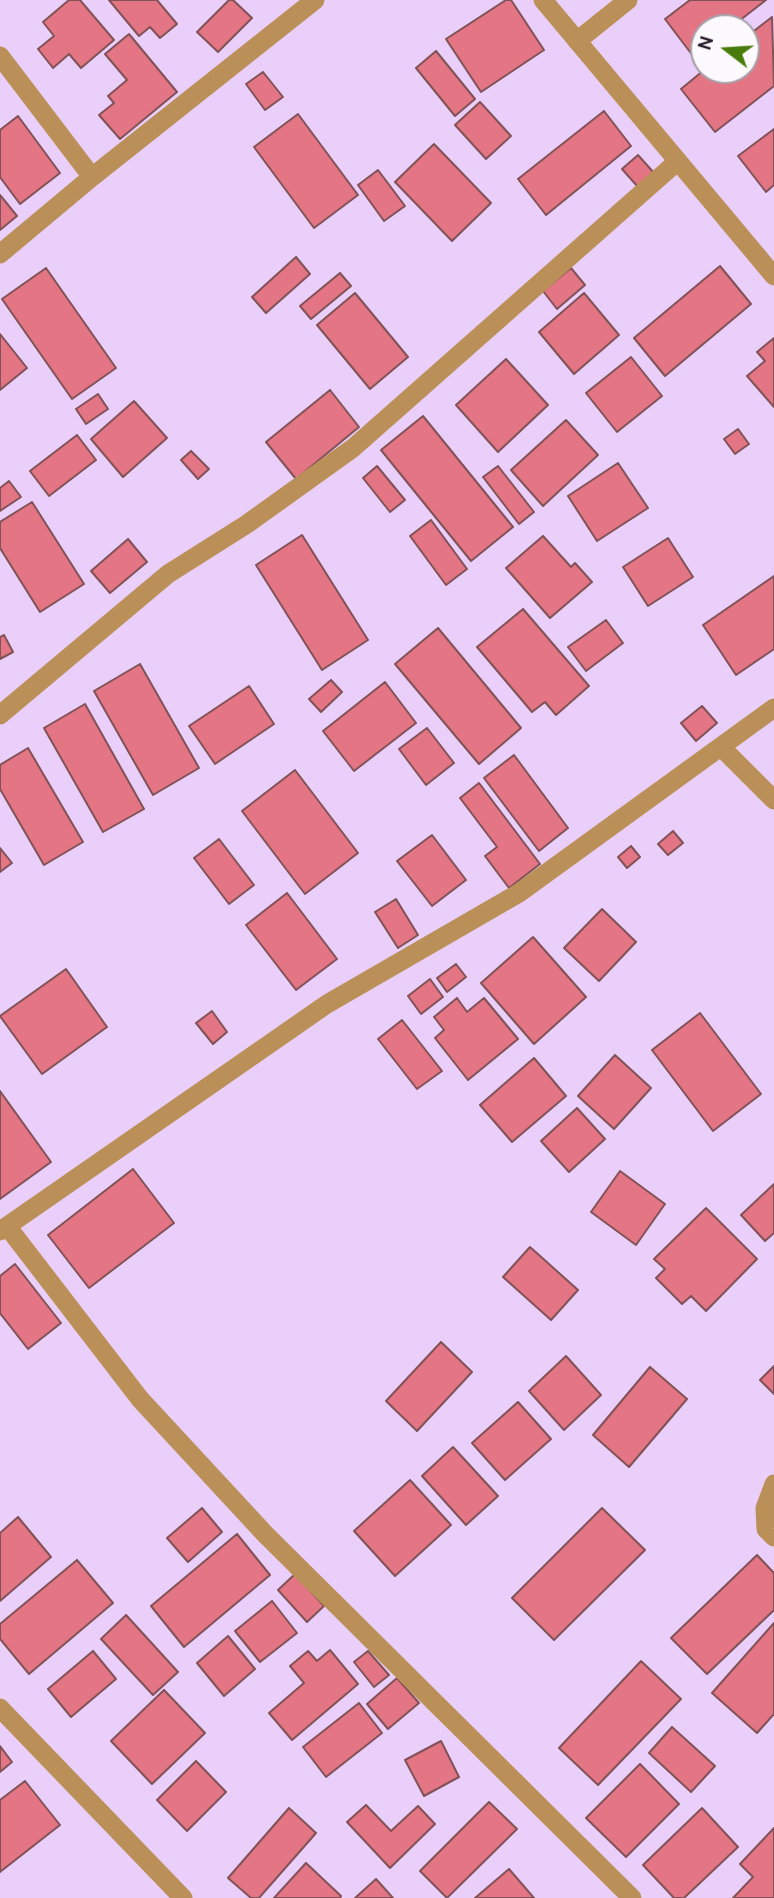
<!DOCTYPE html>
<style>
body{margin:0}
#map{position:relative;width:774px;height:1898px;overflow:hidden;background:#e9cff9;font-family:Overpass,sans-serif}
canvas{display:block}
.north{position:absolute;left:690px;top:14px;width:70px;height:70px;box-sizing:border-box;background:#fdfafe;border:2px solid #a6a0a9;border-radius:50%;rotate:287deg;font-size:19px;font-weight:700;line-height:28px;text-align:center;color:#231929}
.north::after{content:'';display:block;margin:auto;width:24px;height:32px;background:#487b09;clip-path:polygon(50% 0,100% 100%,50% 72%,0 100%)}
</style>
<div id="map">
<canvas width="774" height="1898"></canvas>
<div class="north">N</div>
</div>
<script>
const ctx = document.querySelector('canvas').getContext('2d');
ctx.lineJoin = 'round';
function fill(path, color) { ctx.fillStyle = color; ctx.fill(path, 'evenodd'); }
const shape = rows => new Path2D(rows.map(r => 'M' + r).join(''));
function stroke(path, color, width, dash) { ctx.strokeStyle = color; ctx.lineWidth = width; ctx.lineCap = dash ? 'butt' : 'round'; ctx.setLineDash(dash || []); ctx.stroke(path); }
const building = shape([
 [69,0,80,0,114,40,81,68,69,54,53,68,38,49,54,36,43,22,69,0],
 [109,0,157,0,177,24,160,38,150,27,139,36,109,0],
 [229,0,233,0,252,18,218,52,197,32,229,0],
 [506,0,511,0,544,50,481,92,446,39,506,0],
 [690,0,766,0,730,28,704,28,704,48,693,56,665,19,690,0],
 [772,17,774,86,715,132,681,89,704,70,746,70,746,37,772,17],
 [129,34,177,92,120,139,99,115,114,103,108,96,127,80,105,54,129,34],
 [436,51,475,99,455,116,416,68,436,51],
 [263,72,283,97,265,110,246,84,263,72],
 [480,102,511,136,486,159,455,125,480,102],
 [604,111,631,146,546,215,518,179,604,111],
 [298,114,358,195,314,228,254,147,298,114],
 [18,116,60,173,20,204,0,177,0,130,18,116],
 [774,129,774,185,766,192,738,156,774,129],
 [434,144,491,203,452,241,395,182,434,144],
 [638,155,654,173,638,187,622,169,638,155],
 [378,170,405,206,384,221,358,185,378,170],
 [0,195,17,216,0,230,0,195],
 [296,257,310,274,266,313,252,297,296,257],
 [720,266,751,304,665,376,634,338,720,266],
 [46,268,116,368,72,399,2,299,46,268],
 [571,268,585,285,557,309,543,291,571,268],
 [340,273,351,286,311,319,300,306,340,273],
 [355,293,408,357,370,389,317,325,355,293],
 [584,293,619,335,574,374,539,332,584,293],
 [0,334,27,368,0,390,0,334],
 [774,338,774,407,747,376,765,361,757,352,774,338],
 [631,357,662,396,617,432,586,393,631,357],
 [506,359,548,405,498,452,456,405,506,359],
 [330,390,359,427,296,479,266,442,330,390],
 [98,394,108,409,86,424,76,409,98,394],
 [134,401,167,438,123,477,91,439,134,401],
 [423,416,513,527,471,561,381,450,423,416],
 [566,420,598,455,543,506,511,470,566,420],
 [738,429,749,444,735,454,724,439,738,429],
 [77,435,96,460,49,496,30,471,77,435],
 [191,451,209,469,198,479,181,460,191,451],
 [618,463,648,508,597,541,568,496,618,463],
 [377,466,405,500,390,512,363,478,377,466],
 [498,466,534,512,519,524,483,477,498,466],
 [9,481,21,497,0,511,0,488,9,481],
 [32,502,84,584,40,612,0,548,0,522,32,502],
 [431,520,467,569,446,585,410,536,431,520],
 [302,535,368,640,322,670,256,565,302,535],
 [543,536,571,567,575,563,592,582,550,618,506,568,543,536],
 [668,538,693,577,648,606,623,567,668,538],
 [128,539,147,562,110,593,91,571,128,539],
 [774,576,774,649,736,675,703,625,774,576],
 [523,609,589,686,556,715,545,702,532,712,477,647,523,609],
 [606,620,623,643,586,671,568,647,606,620],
 [438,628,521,728,479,764,395,664,438,628],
 [4,635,13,652,0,659,0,637,4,635],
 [140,664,199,768,153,795,94,691,140,664],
 [331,680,342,692,321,712,309,699,331,680],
 [385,682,416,723,354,771,323,731,385,682],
 [249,686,274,724,215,764,189,726,249,686],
 [85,704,144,809,103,832,44,728,85,704],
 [702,706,717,723,696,741,681,723,702,706],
 [427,728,454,763,426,785,399,749,427,728],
 [28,748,83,842,44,865,0,789,0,765,28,748],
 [514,755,568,828,539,851,484,778,514,755],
 [295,770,358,853,305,894,242,811,295,770],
 [479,783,540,864,509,888,485,856,497,847,460,798,479,783],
 [673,831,683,843,668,855,658,844,673,831],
 [432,835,466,880,432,906,397,861,432,835],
 [219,839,254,885,229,904,194,858,219,839],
 [631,846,640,857,627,868,618,857,631,846],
 [0,848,12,863,0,872,0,848],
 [287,893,337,959,296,990,246,925,287,893],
 [396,899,418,935,398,948,375,912,396,899],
 [602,909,636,942,599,981,564,948,602,909],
 [533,937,586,997,534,1044,481,983,533,937],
 [456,964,466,977,447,992,437,978,456,964],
 [66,969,107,1027,42,1074,0,1016,66,969],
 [430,979,443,997,421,1014,408,996,430,979],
 [457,998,467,1012,484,998,518,1039,468,1080,435,1038,444,1030,434,1017,457,998],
 [212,1011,227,1032,213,1044,196,1023,212,1011],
 [700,1013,761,1094,713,1131,652,1050,700,1013],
 [402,1020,442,1071,417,1089,378,1039,402,1020],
 [615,1055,651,1088,614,1129,578,1096,615,1055],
 [534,1058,566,1096,512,1142,480,1105,534,1058],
 [0,1091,51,1162,0,1199,0,1091],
 [577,1108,605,1139,569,1172,541,1141,577,1108],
 [133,1169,174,1223,89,1288,48,1235,133,1169],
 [620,1171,665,1204,636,1245,591,1212,620,1171],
 [774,1184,774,1233,765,1241,741,1215,774,1184],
 [706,1208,757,1259,706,1311,691,1296,682,1304,656,1278,665,1269,654,1259,706,1208],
 [530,1247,578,1290,551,1320,503,1277,530,1247],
 [15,1264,61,1323,28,1349,0,1313,0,1276,15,1264],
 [441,1342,472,1372,417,1431,386,1401,441,1342],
 [566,1356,601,1395,564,1430,529,1391,566,1356],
 [774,1366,774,1394,760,1380,774,1366],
 [650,1367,687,1399,629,1467,593,1435,650,1367],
 [518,1402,551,1439,505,1480,472,1443,518,1402],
 [453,1447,498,1496,466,1525,422,1476,453,1447],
 [410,1480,451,1525,395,1576,354,1531,410,1480],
 [202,1508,222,1532,188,1562,167,1538,202,1508],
 [602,1508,645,1550,554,1640,512,1598,602,1508],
 [18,1517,51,1557,0,1601,0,1533,18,1517],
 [237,1534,270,1575,184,1647,151,1606,237,1534],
 [757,1555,774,1573,774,1610,707,1674,671,1638,757,1555],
 [77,1560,113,1603,29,1674,0,1639,0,1624,77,1560],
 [295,1574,324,1606,307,1622,278,1590,295,1574],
 [272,1601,297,1633,260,1662,235,1631,272,1601],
 [126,1615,178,1672,153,1695,101,1639,126,1615],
 [774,1623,774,1714,757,1733,712,1693,774,1623],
 [228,1636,255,1669,224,1696,197,1663,228,1636],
 [330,1650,358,1684,292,1740,269,1713,304,1683,290,1666,308,1651,317,1661,330,1650],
 [93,1651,116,1679,71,1717,48,1689,93,1651],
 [368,1651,389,1675,374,1687,354,1662,368,1651],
 [641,1661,681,1699,598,1785,559,1748,641,1661],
 [397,1678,419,1703,388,1729,367,1704,397,1678],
 [164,1690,205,1733,152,1784,111,1741,164,1690],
 [359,1703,382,1733,326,1777,303,1747,359,1703],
 [672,1727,715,1766,691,1792,649,1753,672,1727],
 [441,1741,459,1777,424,1796,405,1760,441,1741],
 [0,1746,12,1762,0,1772,0,1746],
 [196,1761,226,1792,187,1831,157,1800,196,1761],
 [640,1764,679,1804,626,1857,586,1818,640,1764],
 [25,1781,60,1825,0,1872,0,1800,25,1781],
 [489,1802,517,1829,447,1898,420,1871,489,1802],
 [366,1805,391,1831,418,1806,435,1824,390,1868,347,1822,366,1805],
 [289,1808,316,1833,259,1898,251,1898,228,1878,289,1808],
 [702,1808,738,1847,684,1898,674,1898,643,1865,702,1808],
 [774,1828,774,1898,733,1898,753,1877,740,1864,774,1828],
 [306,1863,341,1896,340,1898,274,1898,306,1863],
 [509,1869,534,1898,475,1898,509,1869],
 [376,1879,393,1898,355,1898,376,1879]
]);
const minor = shape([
 [543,0,774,276],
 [577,41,628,0],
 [0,56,92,177],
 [0,254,92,177,315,0],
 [0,715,168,574,247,524,353,448,678,161],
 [721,747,774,800],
 [7,1226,140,1399,265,1534,632,1898],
 [0,1231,327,1004,519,893,774,708],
 [774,1484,765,1508,766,1529,774,1537],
 [0,1708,183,1898]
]);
fill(building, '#e47584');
stroke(building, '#815257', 2);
stroke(minor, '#ba9058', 19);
</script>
